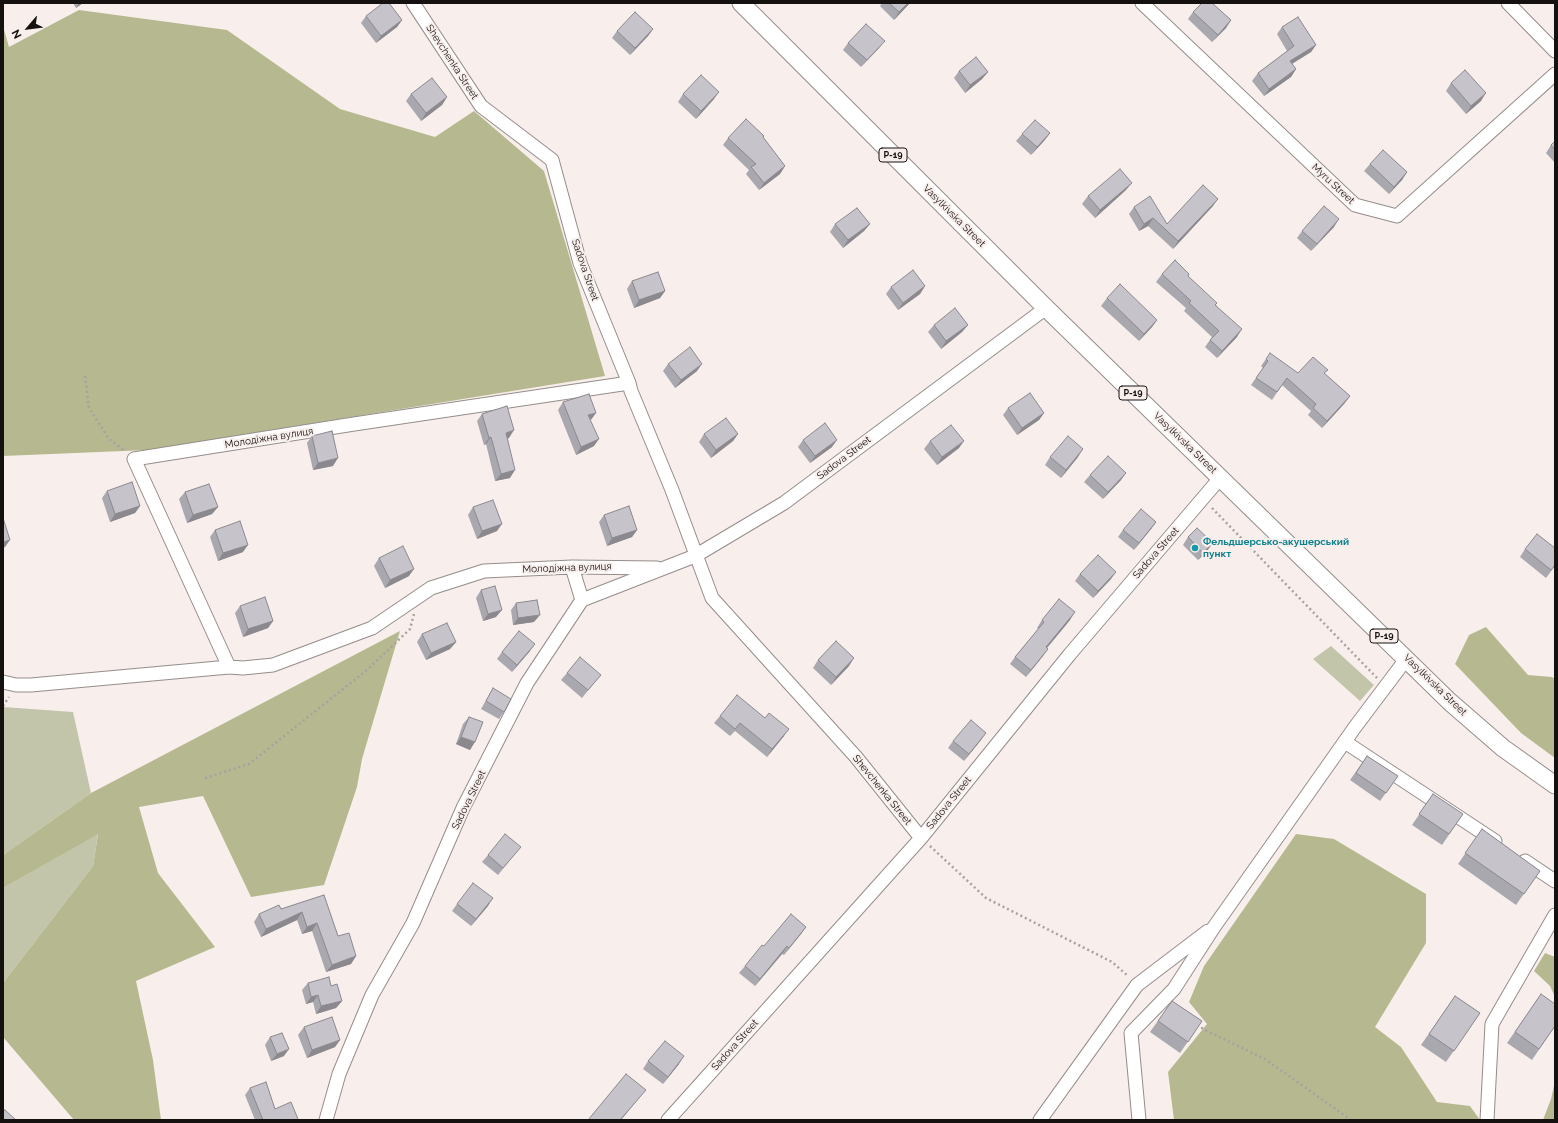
<!DOCTYPE html>
<meta charset="utf-8">
<style>
body{margin:0}
#map{position:relative;width:1558px;height:1123px;overflow:hidden;background:#f8efec;font-family:Raleway,sans-serif}
canvas{display:block}
.frame{position:absolute;inset:0;border:4px solid #141110;pointer-events:none}
.north{position:absolute;left:8px;top:8px;width:40px;height:40px;-webkit-text-stroke:3px #f8efec;paint-order:stroke;rotate:242deg;font-size:11px;font-weight:700;line-height:16px;text-align:center;color:#141110}
.north::after{content:'';display:block;margin:auto;width:14px;height:18px;background:#141110;clip-path:polygon(50% 0,100% 100%,50% 72%,0 100%)}
</style>
<div id="map">
<canvas width="1558" height="1123"></canvas>
<div class="frame"></div>
<div class="north">N</div>
</div>
<script>
const ctx = document.querySelector('canvas').getContext('2d');
ctx.lineJoin = 'round';
function fill(path, color) { ctx.fillStyle = color; ctx.fill(path, 'evenodd'); }
const shape = rows => new Path2D(rows.map(r => 'M' + r).join(''));
function stroke(path, color, width, dash) { ctx.strokeStyle = color; ctx.lineWidth = width; ctx.lineCap = dash ? 'butt' : 'round'; ctx.setLineDash(dash || []); ctx.stroke(path); }
function drawText(font, color, halo, rows, align = 'center') {
  ctx.font = font + ' Raleway,sans-serif'; ctx.lineWidth = 4; ctx.setLineDash([]); ctx.textBaseline = 'middle'; ctx.strokeStyle = halo; ctx.fillStyle = color; for (const [text, x, y, turn = 0] of rows) {
    ctx.save(); ctx.translate(x, y); ctx.rotate((+turn || 0) * Math.PI / 180); ctx.textAlign = isNaN(turn) ? turn : align; if (halo) ctx.strokeText(text, 0, 0); ctx.fillText(text, 0, 0); ctx.restore();
  }
}
const green = shape([
 [1331,646,1374,685,1360,701,1313,659],
 [3,707,73,712,91,793,3,855],
 [98,833,93,866,3,983,3,888]
]);
const forest = shape([
 [79,10,227,30,340,109,435,137,474,111,544,171,605,376,148,450,3,456,3,26,9,47],
 [1486,627,1528,675,1552,677,1555,679,1555,758,1521,733,1455,664,1469,635],
 [400,631,362,759,357,787,324,885,251,897,203,796,139,807,158,873,215,947,136,981,153,1060,161,1120,74,1120,3,1037,3,983,93,866,98,834,3,888,3,855,91,793],
 [1296,834,1334,839,1426,894,1426,943,1375,1027,1401,1047,1437,1102,1470,1106,1480,1120,1174,1120,1168,1072,1207,1024,1189,1002,1204,966],
 [1545,953,1555,957,1555,997,1550,986,1534,971],
 [1555,1081,1555,1120,1543,1120,1551,1099]
]);
const path = shape([
 [85,376,89,408,109,439,125,451],
 [1212,508,1377,678],
 [3,706,9,697],
 [205,778,249,764,367,670,410,629,414,614],
 [930,846,986,898,1112,962,1128,976],
 [1197,1025,1207,1031,1265,1059,1351,1120]
]);
const minor = shape([
 [413,3,481,106,552,160,580,263,629,383,631,391,672,490,712,598,856,757,921,838],
 [1142,3,1355,205,1397,216,1555,74],
 [1508,3,1555,51],
 [572,567,582,600],
 [229,667,134,459,354,424,629,383],
 [3,682,16,685,31,685,229,667,243,668,273,665,372,628,431,588,484,571,572,567,657,568],
 [1345,742,1495,841],
 [1525,861,1555,881],
 [326,1120,339,1074,372,995,413,923,463,808,527,683,582,600,695,556,784,503,1046,308],
 [668,1120,921,838,1070,654,1221,477],
 [1040,1120,1137,985,1208,931],
 [1139,1120,1131,1033,1174,989,1214,927,1355,727,1407,658],
 [1487,1120,1492,1024,1555,915]
]);
const major = shape([
 [741,3,1046,308,1450,702,1503,748,1555,785]
]);
const wall = shape([
 [73,3,83,3,76,8],
 [882,3,910,3,894,20,880,6],
 [1193,12,1231,20,1226,28,1212,42,1188,19],
 [366,16,402,20,397,27,376,43,361,23],
 [1282,27,1316,45,1311,52,1292,64,1296,69,1291,77,1264,96,1252,81,1258,73,1287,51,1277,34],
 [653,29,648,36,630,55,612,38,617,31],
 [848,43,879,48,861,67,843,50],
 [959,71,988,72,982,79,965,93,954,78],
 [1451,83,1481,101,1466,114,1446,91],
 [411,94,447,97,442,105,421,121,406,101],
 [683,94,714,99,696,119,678,102],
 [1050,133,1044,141,1031,155,1016,141,1022,134],
 [763,137,785,166,780,174,759,190,746,174,749,170,723,145,728,138],
 [1555,141,1555,163,1546,153,1551,145],
 [1370,164,1407,172,1402,180,1389,194,1364,171],
 [1126,190,1095,218,1082,204,1088,196],
 [1213,206,1173,249,1148,226,1139,231,1129,214,1134,207,1167,224],
 [835,224,870,224,864,231,843,248,830,232],
 [1334,227,1311,251,1297,238,1302,231],
 [1162,274,1188,276,1216,305,1237,337,1217,358,1205,347,1212,337,1184,311,1186,308,1156,282],
 [632,281,665,291,660,298,634,308,627,289],
 [925,286,920,294,898,310,886,294,891,287],
 [1107,298,1157,320,1152,327,1139,341,1101,306],
 [934,325,968,325,962,332,941,349,928,332],
 [1266,359,1298,373,1325,374,1350,396,1344,404,1322,428,1308,415,1311,411,1282,385,1272,400,1251,385,1263,368,1261,366],
 [668,364,697,371,675,388,663,371],
 [563,402,590,420,594,446,576,455,558,410],
 [1008,408,1044,413,1039,420,1017,435,1003,415],
 [482,414,509,438,508,438,510,478,495,481,486,444,484,445,477,421],
 [704,434,738,434,733,441,711,458,699,442],
 [312,436,333,466,313,470,307,443],
 [803,440,832,447,810,463,798,447],
 [930,441,959,448,937,465,924,449],
 [1050,457,1078,457,1061,478,1045,465],
 [1090,475,1121,480,1103,499,1084,482],
 [107,491,140,506,135,513,110,522,102,498],
 [185,492,218,507,212,514,187,523,179,499],
 [473,507,497,531,477,539,468,515],
 [604,515,637,530,632,537,607,546,599,522],
 [1156,522,1151,529,1134,550,1118,537,1123,530],
 [215,530,243,552,218,561,210,537],
 [1188,537,1207,551,1198,560,1183,545],
 [1555,548,1555,566,1546,578,1520,557,1525,549],
 [379,558,409,576,385,588,374,566],
 [1080,574,1111,579,1093,598,1075,581],
 [481,590,496,617,483,621,476,598],
 [516,603,534,622,513,625,511,610],
 [240,606,273,621,268,628,243,637,235,613],
 [1042,620,1070,620,1047,648,1043,656,1026,677,1010,664,1015,657,1038,629,1037,628],
 [422,634,456,642,450,649,426,660,417,642],
 [530,651,512,672,497,659,502,652],
 [818,660,849,666,831,685,813,668],
 [567,673,601,675,595,682,582,698,561,680],
 [493,688,504,712,499,719,481,709],
 [720,716,784,736,767,757,735,731,730,736,714,723],
 [469,717,470,750,456,744,463,724],
 [981,740,964,761,948,748,953,741],
 [1367,756,1398,776,1380,801,1350,780],
 [1433,794,1463,814,1442,845,1412,825],
 [1482,829,1540,871,1516,905,1458,864],
 [515,854,498,875,482,862,488,855],
 [324,895,338,936,356,956,351,964,326,972,312,931,302,934,297,920,261,937,254,922,259,914,281,909],
 [457,904,488,906,471,926,452,911],
 [806,927,801,934,784,955,782,954,755,986,739,973,745,966,764,946],
 [308,983,331,986,342,1001,336,1008,316,1014,313,1002,306,1004,302,990],
 [1541,994,1555,1026,1532,1060,1507,1043],
 [1455,996,1480,1013,1446,1062,1421,1045],
 [1172,1001,1202,1021,1180,1053,1150,1032],
 [304,1027,340,1040,335,1047,307,1058,298,1035],
 [270,1037,284,1056,271,1061,265,1045],
 [648,1061,679,1064,663,1084,643,1069],
 [250,1088,275,1109,298,1120,255,1120,245,1095]
]);
const shadedWall = shape([
 [79,3,83,3,76,8],
 [908,3,910,3,894,20,899,12],
 [402,20,397,27,376,43,381,36],
 [1231,20,1226,28,1212,42,1218,35],
 [653,29,648,36,630,55,635,48],
 [885,41,879,48,861,67,867,60],
 [1316,45,1311,52,1285,68,1290,61],
 [1296,69,1291,77,1264,96,1269,89],
 [988,72,982,79,965,93,970,85],
 [719,92,714,99,696,119,701,111],
 [1486,93,1481,101,1466,114,1471,106],
 [447,97,442,105,421,121,426,113],
 [1050,133,1044,141,1031,155,1037,147],
 [785,166,780,174,759,190,764,183],
 [1407,172,1402,180,1389,194,1394,187],
 [1132,183,1126,190,1095,218,1100,210],
 [1218,199,1213,206,1173,249,1178,241],
 [1153,218,1148,226,1139,231,1144,224],
 [1339,219,1334,227,1311,251,1317,244],
 [870,224,864,231,843,248,848,240],
 [925,286,920,294,898,310,903,303],
 [665,291,660,298,634,308,639,300],
 [1157,320,1152,327,1139,341,1144,334],
 [968,325,962,332,941,349,946,341],
 [1242,329,1237,337,1217,358,1222,351],
 [702,364,697,371,675,388,681,380],
 [1350,396,1344,404,1322,428,1327,421],
 [596,413,591,420,588,415],
 [1044,413,1039,420,1017,435,1022,428],
 [514,430,509,438,501,440,506,433],
 [738,434,733,441,711,458,716,450],
 [491,437,486,444,484,445,489,438],
 [599,439,594,446,576,455,581,447],
 [837,440,832,447,810,463,815,456],
 [964,441,959,448,937,465,942,457],
 [1083,449,1078,457,1061,478,1066,470],
 [338,458,333,466,313,470,318,463],
 [515,470,510,478,495,481,501,474],
 [1126,473,1121,480,1103,499,1108,492],
 [140,506,135,513,110,522,115,514],
 [218,507,212,514,187,523,193,515],
 [1156,522,1151,529,1134,550,1139,543],
 [502,524,497,531,477,539,482,531],
 [637,530,632,537,607,546,612,538],
 [10,540,5,547,3,548,3,542],
 [1213,543,1207,551,1198,560,1203,553],
 [248,545,243,552,218,561,223,553],
 [414,569,409,576,385,588,390,580],
 [1116,572,1111,579,1093,598,1098,591],
 [502,610,496,617,483,621,488,614],
 [1075,612,1070,620,1041,655,1046,647],
 [540,615,534,622,513,625,518,618],
 [273,621,268,628,243,637,248,629],
 [456,642,450,649,426,660,431,653],
 [535,644,530,651,512,672,517,665],
 [1048,649,1043,656,1026,677,1031,670],
 [854,658,849,666,831,685,836,677],
 [789,729,784,736,767,757,772,749],
 [986,733,981,740,964,761,969,754],
 [461,737,475,742,470,750,456,744],
 [493,898,488,906,471,926,476,919],
 [302,912,297,920,261,937,266,929],
 [317,923,312,931,302,934,307,927],
 [806,927,801,934,784,955,789,948],
 [787,946,782,954,755,986,760,979],
 [356,956,351,964,326,972,332,965],
 [318,995,313,1002,306,1004,311,997],
 [342,1001,336,1008,316,1014,321,1006],
 [340,1040,335,1047,307,1058,312,1050],
 [289,1049,284,1056,271,1061,277,1054],
 [684,1056,679,1064,663,1084,668,1077],
 [646,1090,640,1097,621,1120,620,1120]
]);
const building = shape([
 [383,3,389,3,402,20,381,36,366,16,383,3],
 [889,3,908,3,899,12,889,3],
 [1202,3,1212,3,1231,20,1218,35,1193,12,1202,3],
 [635,12,653,29,635,48,617,31,635,12],
 [1298,17,1316,45,1290,61,1296,69,1269,89,1258,73,1294,46,1282,27,1298,17],
 [866,24,885,41,867,60,848,43,866,24],
 [976,57,988,72,970,85,959,71,976,57],
 [1465,70,1486,93,1471,106,1451,83,1465,70],
 [701,75,719,92,701,111,683,94,701,75],
 [432,78,447,97,426,113,411,94,432,78],
 [746,119,764,136,763,137,785,166,764,183,751,167,756,164,728,138,746,119],
 [1035,120,1050,133,1037,147,1022,134,1035,120],
 [1555,141,1555,150,1551,145,1555,141],
 [1383,150,1407,172,1394,187,1370,164,1383,150],
 [1120,169,1132,183,1100,210,1088,196,1120,169],
 [1203,185,1218,199,1178,241,1153,218,1144,224,1134,207,1150,196,1167,224,1203,185],
 [1324,206,1339,219,1317,244,1302,231,1324,206],
 [857,208,870,224,848,240,835,224,857,208],
 [1175,260,1189,274,1188,276,1217,303,1215,305,1242,329,1222,351,1210,340,1219,331,1189,303,1191,301,1162,274,1175,260],
 [913,270,925,286,903,303,891,287,913,270],
 [658,272,665,291,639,300,632,281,658,272],
 [1120,284,1157,320,1144,334,1107,298,1120,284],
 [955,308,968,325,946,341,934,325,955,308],
 [690,347,702,364,681,380,668,364,690,347],
 [1270,353,1298,373,1313,357,1328,370,1324,373,1350,396,1327,421,1313,408,1316,404,1287,378,1277,392,1256,378,1268,361,1266,359,1270,353],
 [1030,393,1044,413,1022,428,1008,408,1030,393],
 [589,394,596,413,588,415,599,439,581,447,563,402,589,394],
 [507,406,514,430,506,433,515,470,501,474,491,437,489,438,482,414,507,406],
 [726,418,738,434,716,450,704,434,726,418],
 [825,423,837,440,815,456,803,440,825,423],
 [951,425,964,441,942,457,930,441,951,425],
 [332,431,338,458,318,463,312,436,332,431],
 [1068,436,1083,449,1066,470,1050,457,1068,436],
 [1108,456,1126,473,1108,492,1090,475,1108,456],
 [132,482,140,506,115,514,107,491,132,482],
 [209,484,218,507,193,515,185,492,209,484],
 [493,500,502,524,482,531,473,507,493,500],
 [629,506,637,530,612,538,604,515,629,506],
 [1141,509,1156,522,1139,543,1123,530,1141,509],
 [3,518,10,540,3,542,3,518],
 [240,521,248,545,223,553,215,530,240,521],
 [1197,528,1213,543,1203,553,1188,537,1197,528],
 [1537,534,1555,548,1555,565,1551,570,1525,549,1537,534],
 [403,546,414,569,390,580,379,558,403,546],
 [1098,555,1116,572,1098,591,1080,574,1098,555],
 [495,586,502,610,488,614,481,590,495,586],
 [265,597,273,621,248,629,240,606,265,597],
 [1059,599,1075,612,1046,647,1048,649,1031,670,1015,657,1044,622,1042,620,1059,599],
 [537,600,540,615,518,618,516,603,537,600],
 [447,623,456,642,431,653,422,634,447,623],
 [519,631,535,644,517,665,502,652,519,631],
 [836,641,854,658,836,677,818,660,836,641],
 [580,657,601,675,588,690,567,673,580,657],
 [493,688,511,699,504,712,486,701,493,688],
 [737,695,765,718,769,713,789,729,772,749,740,723,735,729,720,716,737,695],
 [469,717,483,722,475,742,461,737,469,717],
 [971,720,986,733,969,754,953,741,971,720],
 [1367,756,1398,776,1386,793,1356,773,1367,756],
 [1433,794,1463,814,1449,834,1419,814,1433,794],
 [1482,829,1540,871,1524,894,1465,853,1482,829],
 [505,834,521,847,503,868,488,855,505,834],
 [473,883,493,898,476,919,457,904,473,883],
 [324,895,338,936,349,933,356,956,332,965,317,923,307,927,302,912,266,929,259,914,279,905,281,909,324,895],
 [791,914,806,927,789,948,787,946,760,979,745,966,762,945,764,946,791,914],
 [329,977,331,986,337,984,342,1001,321,1006,318,995,311,997,308,983,329,977],
 [1541,994,1555,1004,1555,1026,1539,1049,1515,1032,1541,994],
 [1455,996,1480,1013,1454,1051,1429,1034,1455,996],
 [1172,1001,1202,1021,1188,1042,1158,1021,1172,1001],
 [332,1017,340,1040,312,1050,304,1027,332,1017],
 [282,1033,289,1049,277,1054,270,1037,282,1033],
 [665,1041,684,1056,668,1077,648,1061,665,1041],
 [626,1074,646,1090,620,1120,588,1120,626,1074],
 [266,1082,275,1109,291,1102,298,1119,296,1120,263,1120,250,1088,266,1082],
 [5,1110,16,1120,3,1120,3,1111,5,1110]
]);
const markers = [
 [1195,548,4,"#0f9aa8"]
];
const shields = [
 [893,155,28],
 [1133,393,28],
 [1384,636,28]
];
const shieldNames = [
 ["Р-19",893,155],
 ["Р-19",1133,393],
 ["Р-19",1384,636]
];
const streetNames = [
 ["Shevchenka Street",452,62,57],
 ["Myru Street",1333,184,43],
 ["Vasylkivska Street",954,216,45],
 ["Sadova Street",585,270,71],
 ["Молодіжна вулиця",269,438,-9],
 ["Vasylkivska Street",1185,443,44],
 ["Sadova Street",844,458,-37],
 ["Sadova Street",1156,553,-49],
 ["Молодіжна вулиця",567,568,-2],
 ["Vasylkivska Street",1435,685,44],
 ["Shevchenka Street",882,790,51],
 ["Sadova Street",469,800,-64],
 ["Sadova Street",949,803,-51],
 ["Sadova Street",735,1045,-48]
];
const cultureNames = [
 ["Фельдшерсько-акушерський",1203,542],
 ["пункт",1203,554]
];
fill(green, '#c3c5aa');
fill(forest, '#b6b990');
stroke(minor, '#958d8a', 15);
stroke(major, '#958d8a', 19);
stroke(path, '#a8a19f', 2.5, [2, 3]);
stroke(minor, '#fff', 13);
stroke(major, '#fff', 17);
fill(wall, '#aaa8af');
fill(shadedWall, '#8b888e');
fill(building, '#c6c3cb');
stroke(building, '#8b888e', 1);
for (const [x, y, r, color] of markers) { const dot = new Path2D(); dot.arc(x, y, r, 0, 2 * Math.PI); ctx.fillStyle = color; ctx.fill(dot); stroke(dot, '#f8efec', 1.5); }
for (const [x, y, w] of shields) { const box = new Path2D(); box.roundRect(x - w / 2, y - 7, w, 14, 3); ctx.fillStyle = '#f8efec'; ctx.fill(box); stroke(box, '#141110', 1); }
drawText('bold 9px', '#141110', null, shieldNames);
drawText('10px', '#141110', '#f8efec', streetNames);
drawText('bold 10px', '#0d838f', '#f8efec', cultureNames, 'left');
</script>
